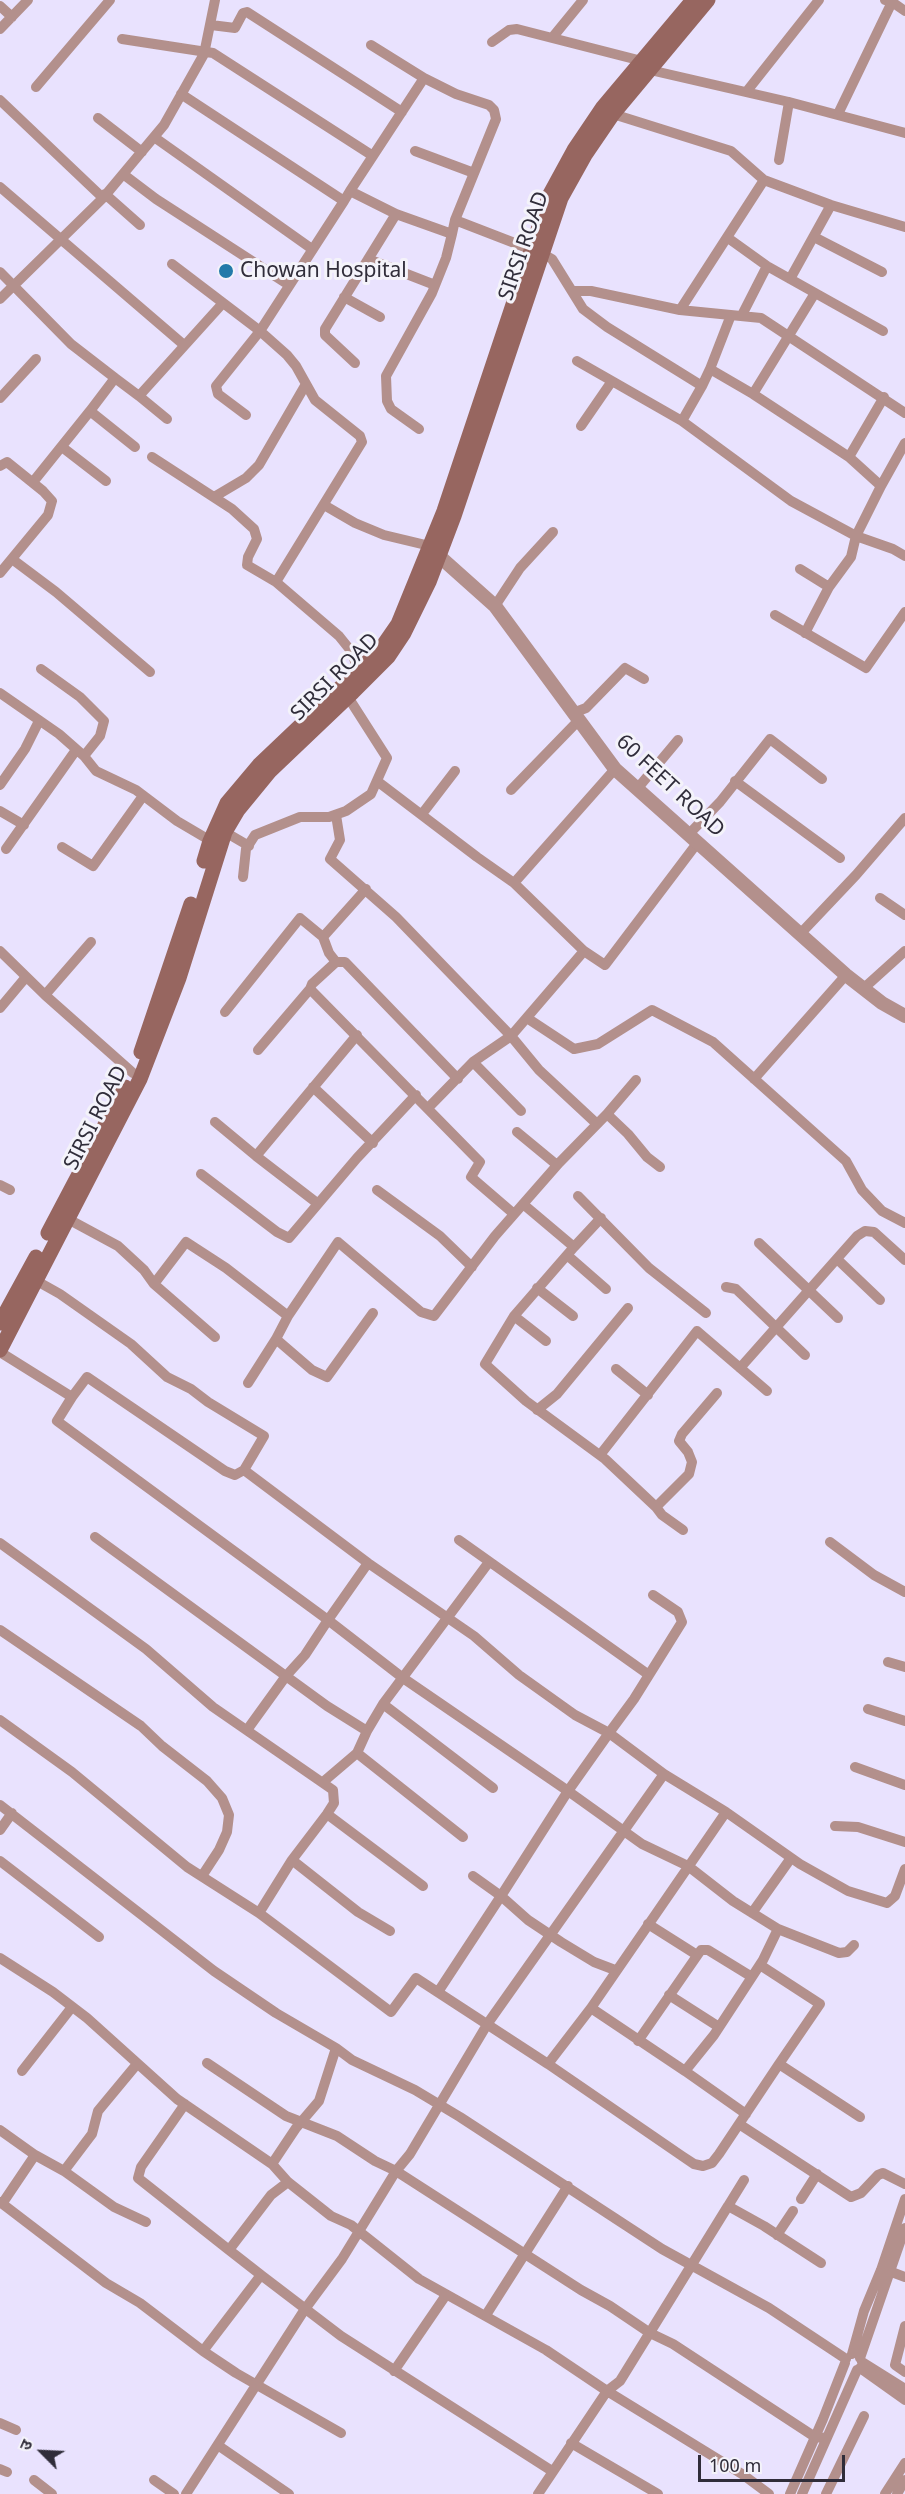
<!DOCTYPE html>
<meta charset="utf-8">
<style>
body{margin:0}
#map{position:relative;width:905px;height:2494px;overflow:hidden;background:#e9e2fe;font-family:"Noto Sans","Noto Sans Devanagari",sans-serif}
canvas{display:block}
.north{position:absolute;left:12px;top:2422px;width:60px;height:60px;-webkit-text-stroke:4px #f4f3fa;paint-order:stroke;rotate:294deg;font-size:16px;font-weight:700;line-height:24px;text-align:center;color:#302d3a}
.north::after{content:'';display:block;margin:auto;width:21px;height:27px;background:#302d3a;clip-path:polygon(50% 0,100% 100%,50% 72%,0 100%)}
.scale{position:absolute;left:698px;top:2455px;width:147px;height:27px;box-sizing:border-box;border:3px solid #302d3a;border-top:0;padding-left:8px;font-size:18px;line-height:21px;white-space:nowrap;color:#302d3a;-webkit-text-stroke:4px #f4f3fa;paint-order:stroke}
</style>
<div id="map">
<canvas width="905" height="2494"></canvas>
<div class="north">उ</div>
<div class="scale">100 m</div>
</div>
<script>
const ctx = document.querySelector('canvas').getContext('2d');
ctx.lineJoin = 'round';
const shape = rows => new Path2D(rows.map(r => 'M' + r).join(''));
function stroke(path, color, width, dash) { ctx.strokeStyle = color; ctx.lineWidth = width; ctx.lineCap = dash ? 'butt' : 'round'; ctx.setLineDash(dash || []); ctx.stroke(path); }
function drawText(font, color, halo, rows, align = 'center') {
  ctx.font = font + ' "Noto Sans",sans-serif'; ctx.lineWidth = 6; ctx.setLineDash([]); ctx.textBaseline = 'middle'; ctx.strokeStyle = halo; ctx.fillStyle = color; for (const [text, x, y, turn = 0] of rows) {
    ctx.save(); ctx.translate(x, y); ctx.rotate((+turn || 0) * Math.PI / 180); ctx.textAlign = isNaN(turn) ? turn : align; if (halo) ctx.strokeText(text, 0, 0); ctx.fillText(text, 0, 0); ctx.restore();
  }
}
const minor = shape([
 [885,0,892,2,905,11],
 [0,6,12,17],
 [211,25,235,28,243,13,247,12,402,112],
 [0,29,28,0],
 [552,38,583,0],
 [122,39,213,53,373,156],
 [492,42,509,30,517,29,642,61],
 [371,45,424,78,456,94,489,105,494,110,496,119,455,220,543,254,552,259,583,309,607,327,702,386,710,369,753,394,849,457,881,486,856,536,893,549,905,556],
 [650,70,789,102,905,133],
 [36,87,110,0],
 [747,91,819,0],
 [181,94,344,201,350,191,396,214,452,234,455,220],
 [0,100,103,198],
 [613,114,731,151,764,180,831,205,905,227],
 [838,114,892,2],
 [98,118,142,152],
 [154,137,312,249],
 [415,151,474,173],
 [779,160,789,102],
 [123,174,156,199,289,285],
 [0,187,184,345],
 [350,191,424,78],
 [105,194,140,225],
 [814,237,882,272],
 [728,238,767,266,883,331],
 [368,259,435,285],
 [172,264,260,331,344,201],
 [0,272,71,344,115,378,90,411,33,482],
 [790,279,831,205],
 [574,291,591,291,680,310,761,318,905,413],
 [344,297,380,317],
 [0,299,103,198,164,125,204,54,215,0],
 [680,310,764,180],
 [742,315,767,266],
 [577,361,682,421],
 [355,363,325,335,325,329,396,214],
 [710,369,731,315],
 [115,378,139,396,223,303],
 [702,386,682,421,791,501,856,536,851,557,829,587,805,633],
 [753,394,815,293],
 [139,396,167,419],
 [0,398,36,359],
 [90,411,135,447],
 [246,415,218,394,216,386,260,331,287,355,296,366,315,400,360,436,362,442,276,582],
 [581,426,612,381],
 [419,429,391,409,387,401,386,376,432,293,446,258,452,234],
 [62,447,106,481],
 [152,457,232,509,254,529,257,539,248,557,247,565,276,582,339,636,351,651,360,674],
 [849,457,884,397],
 [0,466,7,462,43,491,52,501,48,515,0,573],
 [881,486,905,443],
 [214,497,246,478,259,465,306,384],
 [324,505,355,523,384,535,430,546],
 [12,559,56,592,150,672],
 [800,569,829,587],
 [495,606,520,568,553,532],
 [775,615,866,668,905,612],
 [41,669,80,697,104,721,100,736,84,756],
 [0,693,59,734,84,756,96,771,136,790,177,821,216,844],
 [573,713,586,708,625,668,644,679],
 [377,781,477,857,514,883,584,951,605,965,698,842],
 [735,781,840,858],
 [0,785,25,749,39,721],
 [637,789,678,740],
 [511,790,578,721],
 [0,811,24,825],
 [422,814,455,771],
 [336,815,340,840,330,859,396,917,511,1036,539,1070,597,1124],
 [225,832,249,846],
 [689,834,720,802,770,739,822,779],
 [62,847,93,866,143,796],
 [6,849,76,750],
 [243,877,246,849,255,835,300,817,329,817,346,811,371,794,387,758,348,697],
 [514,883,615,769],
 [366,889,323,937,329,953,336,962,345,962,458,1079],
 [880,898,905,915],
 [802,932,856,875,905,818],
 [0,951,45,995,133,1073],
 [864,988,905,951],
 [310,989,312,984,336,962],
 [45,995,91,942],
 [0,1008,26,977],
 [225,1012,300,918,323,937],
 [527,1018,574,1049,598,1044,652,1010,713,1042,846,1161,862,1190,882,1211,905,1223],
 [258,1050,310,989,480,1162,471,1177,514,1214],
 [473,1062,521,1111],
 [754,1079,846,975],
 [313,1087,373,1143],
 [428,1108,473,1062,511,1036,584,951],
 [607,1114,636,1080],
 [215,1122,256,1156],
 [517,1132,557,1165],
 [201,1174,277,1232,289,1238,357,1158,416,1095],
 [0,1185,10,1190],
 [377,1190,440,1236,472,1267],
 [578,1196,649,1268,706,1313],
 [317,1203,256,1156,357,1035],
 [523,1204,574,1247,514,1316,485,1364,526,1401,605,1459,656,1507,662,1515,683,1530],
 [68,1219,118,1246,144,1270,154,1284,186,1242,226,1268,288,1316],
 [759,1243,838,1318],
 [574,1247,601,1218],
 [567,1255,606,1289],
 [837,1259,880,1300],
 [35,1280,60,1294,131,1344,167,1377,191,1389,208,1402,264,1436,244,1470,235,1475,225,1471,87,1377,72,1397],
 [154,1284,215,1337],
 [726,1287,736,1289,805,1355],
 [537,1288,573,1316],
 [373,1313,327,1377,312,1370,276,1339,288,1316,338,1242,421,1312,434,1316,495,1236,559,1163,607,1114,628,1134,647,1157,660,1167],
 [514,1316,546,1341],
 [0,1352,72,1397,57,1421,328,1620,305,1655,286,1676,247,1730],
 [740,1368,857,1236,865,1231,874,1232,905,1260],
 [616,1369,648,1395],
 [248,1383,276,1339],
 [537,1410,557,1394,628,1308],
 [600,1455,697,1331,767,1391],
 [244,1470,368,1563,474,1636,519,1675,575,1715,609,1733,568,1791,642,1844,688,1866,733,1901,778,1929,839,1953,847,1952,854,1945],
 [656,1507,689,1474,692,1462,688,1452,679,1441,682,1434,717,1393],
 [95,1537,327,1706,367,1731,357,1753,463,1837],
 [459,1540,649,1675],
 [830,1542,874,1575,905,1592],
 [0,1543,146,1649,213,1707,333,1790,334,1803,327,1814,292,1860,259,1913],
 [368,1563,328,1620,403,1678,568,1791,501,1896,528,1920,561,1942,594,1962,615,1970],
 [653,1595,678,1612,682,1622,634,1699,609,1733,664,1774,726,1812,800,1864,848,1891,887,1903,895,1896,905,1869],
 [0,1630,141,1726,162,1746,207,1781,222,1798,229,1815,227,1832,219,1850,202,1876],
 [888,1662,905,1667],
 [383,1704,493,1788],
 [868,1709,905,1721],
 [0,1720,72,1772,187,1867,259,1913,391,2012,416,1978,548,2064],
 [367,1731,383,1704,489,1562],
 [855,1767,905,1785],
 [323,1782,357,1753],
 [0,1805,214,1971,276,2013,336,2048,352,2060,415,2090,460,2117,662,2249,769,2308,846,2359],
 [726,1812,591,2008,548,2064,682,2156,694,2164,703,2166,712,2163,719,2154,779,2064,860,2117],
 [327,1814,423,1886],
 [835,1826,858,1827,905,1842],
 [0,1830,12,1813],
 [292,1860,358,1912,390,1931],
 [0,1861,99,1937],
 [752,1913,791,1858],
 [648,1924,697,1955],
 [0,1958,53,1992,87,2018,177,2099,272,2164,288,2182,331,2216,351,2225,419,2279,546,2350,607,2391,742,2474,769,2494],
 [760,1965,820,2004,779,2064],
 [438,1992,501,1896,473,1876],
 [669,1995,719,2027],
 [591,2008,685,2071,714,2035,763,1960,778,1929],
 [638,2041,701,1950,708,1950,752,1977],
 [207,2063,286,2116,337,2136,375,2161,396,2171,581,2290,610,2306,650,2333,673,2344,815,2437,826,2438],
 [22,2071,72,2007],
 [685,2071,746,2114],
 [185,2104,141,2167,138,2178,229,2250],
 [739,2124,851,2197,861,2193,878,2175,883,2173,905,2184],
 [0,2130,35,2155,64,2171,114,2207,146,2222],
 [272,2164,296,2128,319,2101,336,2048],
 [64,2171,92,2134,98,2111,137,2064],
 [801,2199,817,2174],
 [0,2202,106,2283,140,2303,203,2351,236,2373,341,2433],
 [2,2204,35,2155],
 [728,2206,744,2180],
 [777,2235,793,2211],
 [889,2271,905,2277],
 [261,2275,341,2336,552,2471],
 [486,2315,568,2186],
 [905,2326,895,2365,905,2372],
 [203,2351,261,2275,229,2250,271,2195,288,2182],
 [852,2354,864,2311,881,2270,905,2199],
 [860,2358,905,2228],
 [862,2362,905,2389],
 [860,2368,905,2400],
 [394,2371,446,2295],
 [0,2423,16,2430],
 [571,2443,658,2494],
 [219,2446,289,2494],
 [0,2469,7,2472],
 [34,2480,52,2494],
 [154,2480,174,2494],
 [186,2494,305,2309,342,2259,396,2171,410,2154,488,2023,664,1774],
 [538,2494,607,2391,620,2381,728,2206,764,2226,821,2263],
 [790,2494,823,2419,845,2363],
 [802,2494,857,2370],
 [826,2494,864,2416],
 [885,2494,905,2463],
 [897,2494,905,2480]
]);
const tertiary = shape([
 [439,556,495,606,615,769,846,975,882,1003,905,1016]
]);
const secondary = shape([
 [204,861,210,841,227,803,259,765,380,650,398,624,444,511,550,194,574,150,603,107,693,0],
 [141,1052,191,904],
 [48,1233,125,1087],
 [0,1323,36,1257],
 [0,1350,140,1079,179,978,225,832,238,810,270,771,353,692,388,657,404,633,429,582,454,516,561,198,585,155,613,114,708,0]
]);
const markers = [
 [226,271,8,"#227aa9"]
];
const streetNames = [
 ["SIRSI ROAD",524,246,-71],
 ["SIRSI ROAD",335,677,-45],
 ["60 FEET ROAD",670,786,43],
 ["SIRSI ROAD",96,1118,-63]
];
const poiNames = [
 ["Chowan Hospital",240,271]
];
stroke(minor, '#b3908c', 10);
stroke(tertiary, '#b3908c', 14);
stroke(secondary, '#976660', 15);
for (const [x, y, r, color] of markers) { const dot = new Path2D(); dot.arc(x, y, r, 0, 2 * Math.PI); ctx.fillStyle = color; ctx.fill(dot); stroke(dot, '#f4f3fa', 2); }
drawText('21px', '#302d3a', '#f4f3fa', streetNames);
drawText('21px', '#302d3a', '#f4f3fa', poiNames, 'left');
</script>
